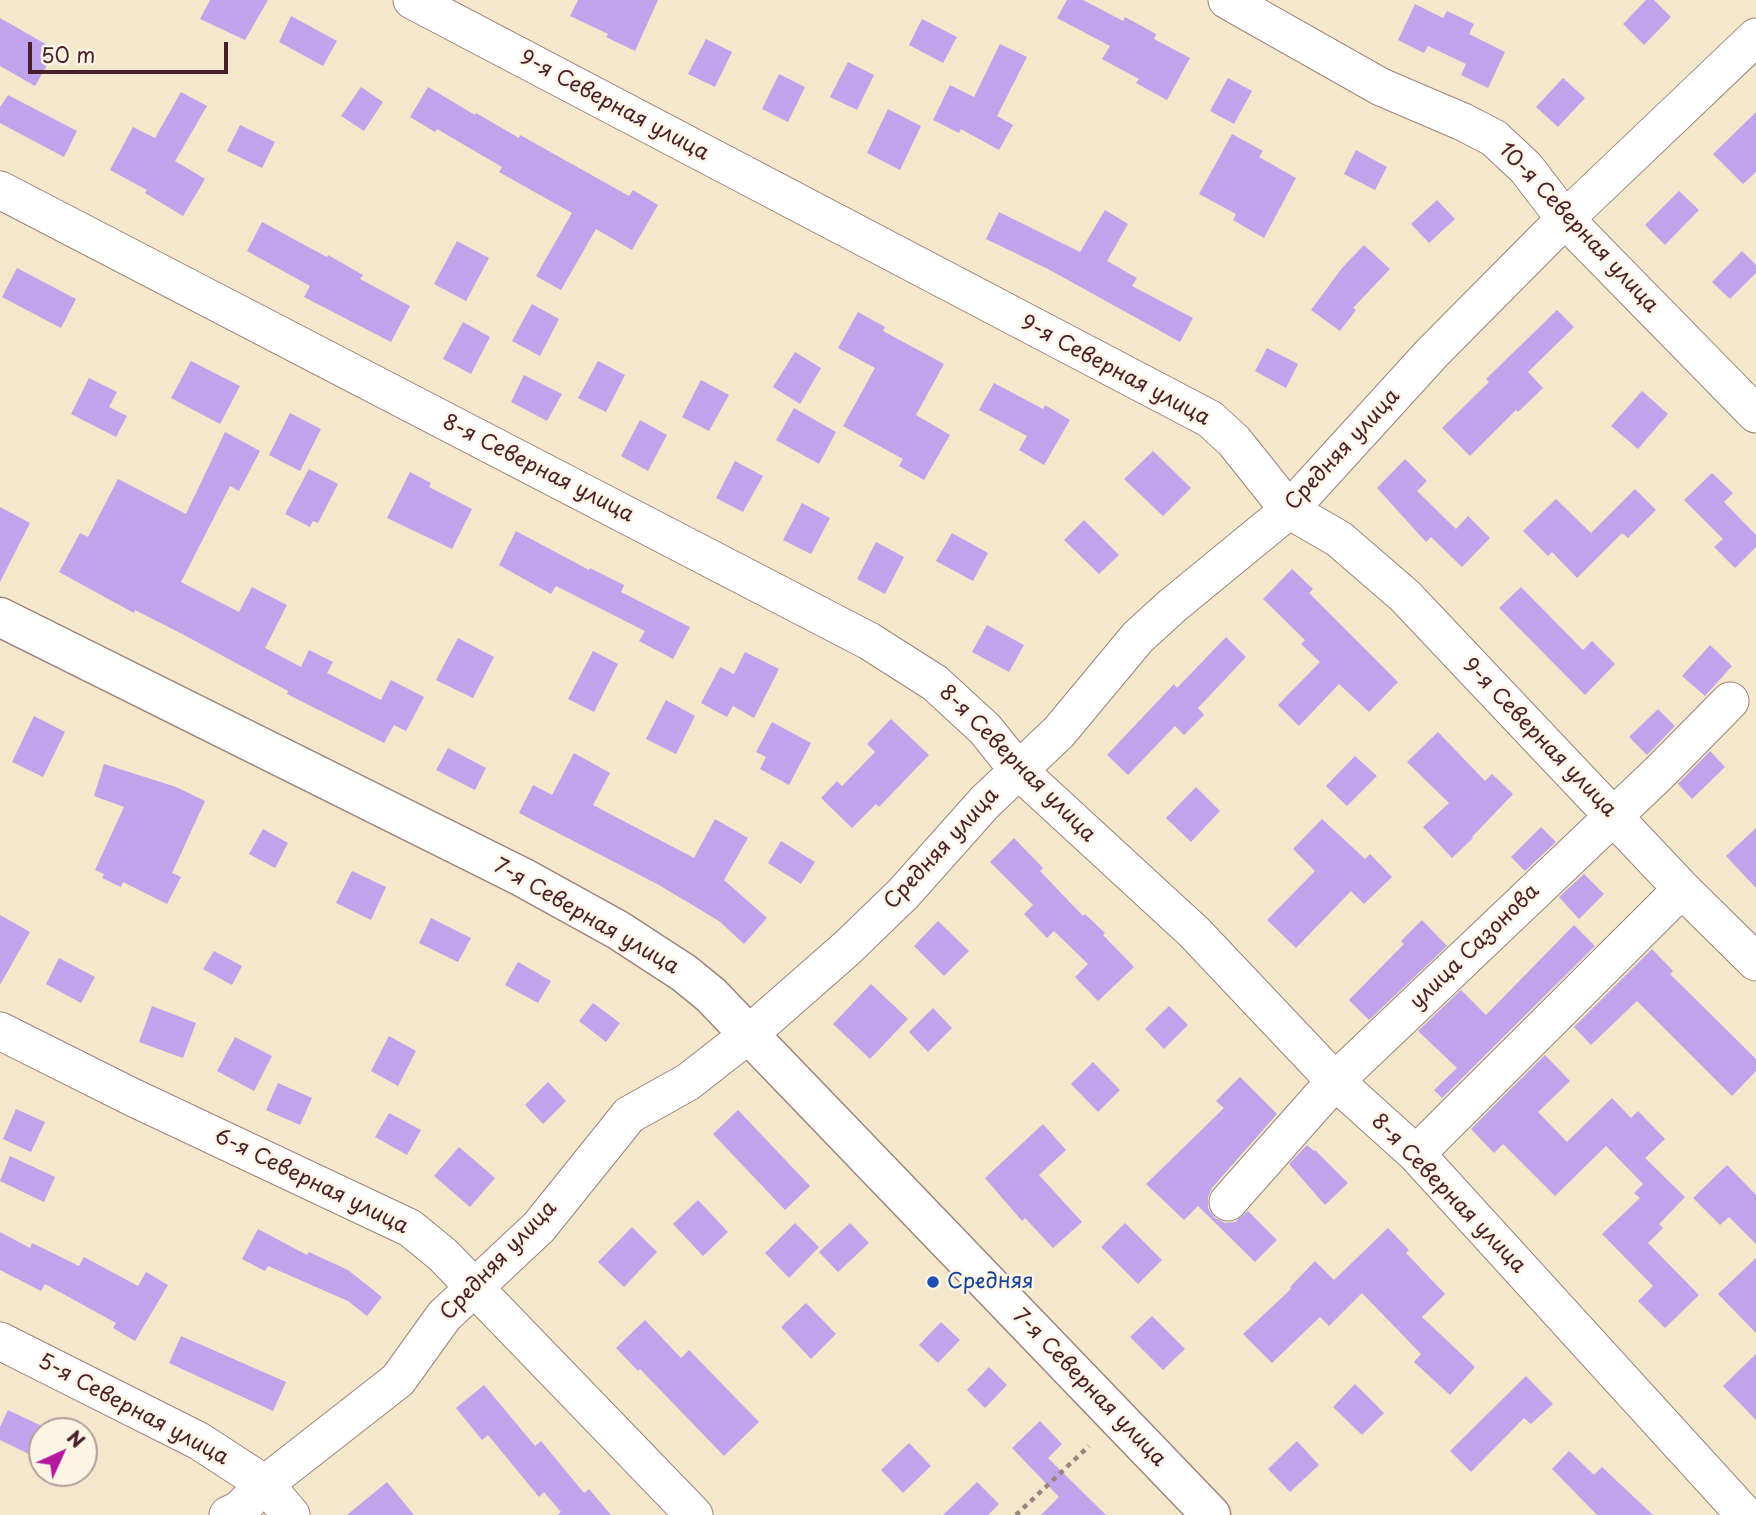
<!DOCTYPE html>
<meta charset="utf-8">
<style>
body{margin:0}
#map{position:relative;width:1756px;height:1515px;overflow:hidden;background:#f3e7cc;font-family:"Playpen Sans",sans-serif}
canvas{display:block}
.north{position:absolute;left:28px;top:1417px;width:70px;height:70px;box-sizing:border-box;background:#fcf5e5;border:2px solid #b59f9b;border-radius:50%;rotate:45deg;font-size:19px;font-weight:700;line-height:28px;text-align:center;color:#4a1f2b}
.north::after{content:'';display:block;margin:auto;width:24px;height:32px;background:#b5179e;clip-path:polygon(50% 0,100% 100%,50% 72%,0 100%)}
.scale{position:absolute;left:28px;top:42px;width:200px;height:32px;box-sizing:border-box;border:4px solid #4a1f2b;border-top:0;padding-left:9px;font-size:21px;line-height:24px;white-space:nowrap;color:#4a1f2b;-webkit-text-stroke:5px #fcf5e5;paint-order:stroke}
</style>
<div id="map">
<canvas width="1756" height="1515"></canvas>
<div class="north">N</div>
<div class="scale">50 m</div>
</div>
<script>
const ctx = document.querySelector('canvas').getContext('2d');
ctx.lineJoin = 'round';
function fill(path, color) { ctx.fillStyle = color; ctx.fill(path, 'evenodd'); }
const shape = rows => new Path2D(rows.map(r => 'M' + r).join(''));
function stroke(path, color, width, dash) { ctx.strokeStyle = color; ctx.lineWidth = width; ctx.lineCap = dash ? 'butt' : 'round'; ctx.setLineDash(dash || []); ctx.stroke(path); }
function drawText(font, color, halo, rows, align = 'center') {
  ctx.font = font + ' "Playpen Sans",sans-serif'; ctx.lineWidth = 5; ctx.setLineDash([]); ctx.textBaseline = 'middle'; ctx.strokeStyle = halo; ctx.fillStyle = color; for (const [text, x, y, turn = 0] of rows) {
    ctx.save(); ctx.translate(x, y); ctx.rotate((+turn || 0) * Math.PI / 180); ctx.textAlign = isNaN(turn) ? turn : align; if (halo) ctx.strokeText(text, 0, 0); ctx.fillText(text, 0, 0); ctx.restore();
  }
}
const building = shape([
 [210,0,268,0,245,40,200,19],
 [578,0,658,0,635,51,606,37,608,34,570,16],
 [1067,0,1083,0,1123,21,1125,17,1156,34,1154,39,1190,58,1167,100,1136,83,1139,79,1102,59,1110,46,1057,18],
 [1646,0,1654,0,1671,17,1644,45,1623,24],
 [1415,4,1443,18,1447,11,1474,24,1469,34,1505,52,1488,88,1461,75,1466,64,1428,46,1424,53,1398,40],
 [291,16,337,41,323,66,279,42],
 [0,18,56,50,35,86,0,66],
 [922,19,957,37,943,63,909,45],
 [706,39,732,52,715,87,688,74],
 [1000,44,1027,57,997,116,1013,125,999,150,961,129,959,133,933,120,950,85,974,97],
 [848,62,874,75,857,110,830,97],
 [779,74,805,87,788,122,762,109],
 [1228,78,1252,91,1234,124,1210,111],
 [1563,78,1585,98,1558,127,1536,107],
 [361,87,383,102,364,131,341,116],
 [428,87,475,115,476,113,519,138,520,135,629,196,633,190,658,205,632,250,596,229,561,290,536,276,572,213,499,172,502,167,437,129,435,132,410,117],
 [181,92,207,106,175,161,205,179,183,216,145,193,147,190,110,170,133,127,155,138],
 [8,95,77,131,64,157,0,123,0,107],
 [888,109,921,126,900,170,867,153],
 [1756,112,1756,172,1743,184,1713,154],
 [240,125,275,142,262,168,227,151],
 [1232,134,1263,151,1259,157,1296,178,1264,238,1233,220,1236,214,1199,194],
 [1356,150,1387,167,1375,190,1344,174],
 [1679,191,1699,210,1665,245,1645,225],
 [1437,200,1455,219,1429,243,1411,224],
 [1105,210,1128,224,1107,261,1137,278,1132,286,1193,318,1180,342,1048,269,986,239,999,212,1080,252],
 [262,222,327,257,328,255,363,275,360,279,410,306,391,342,304,297,310,286,247,251],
 [457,241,489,258,466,301,434,284],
 [1364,245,1390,269,1353,308,1356,310,1340,331,1311,310,1342,268],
 [1742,251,1756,265,1756,273,1730,299,1712,282],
 [17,268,76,299,61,328,2,297],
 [532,304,559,319,540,356,512,341],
 [1557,310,1574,327,1528,372,1543,388,1518,412,1516,410,1470,456,1442,428,1489,382,1486,379],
 [858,312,885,327,883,331,944,364,916,415,950,435,924,480,899,466,903,459,843,426,875,368,838,348],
 [463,322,490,337,471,374,443,359],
 [1267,348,1298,364,1286,388,1255,371],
 [795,352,821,368,800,404,773,387],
 [191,361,240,386,220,424,171,398],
 [598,361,625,375,606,412,578,398],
 [524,375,562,394,547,421,511,402],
 [89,378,117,392,109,407,127,416,116,437,71,414],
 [701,380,729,395,709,431,682,417],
 [994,383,1043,409,1045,405,1070,420,1044,465,1019,450,1027,436,979,410],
 [1642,391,1668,414,1638,449,1611,426],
 [794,408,836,432,819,464,776,440],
 [290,413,321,429,300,471,269,455],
 [640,420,667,435,648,471,621,456],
 [225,432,260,451,239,491,230,486,181,582,239,612,252,587,287,605,265,648,301,667,309,650,333,662,327,673,381,700,391,680,424,697,406,731,394,725,384,743,287,694,288,691,184,635,135,610,134,613,59,572,80,533,88,537,118,479,186,514],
 [1153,451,1191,488,1163,516,1124,479],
 [1405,459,1427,481,1417,491,1456,529,1468,516,1490,538,1462,567,1431,537,1426,542,1377,488],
 [735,461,763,476,743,512,716,498],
 [309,469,338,484,318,523,313,521,310,527,285,514],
 [410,472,431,483,429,487,472,509,452,549,387,518],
 [1712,473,1733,493,1724,502,1756,535,1756,547,1735,568,1714,547,1723,539,1684,500],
 [1635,489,1656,510,1628,538,1622,533,1577,578,1552,552,1548,556,1523,531,1556,499,1591,533],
 [802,503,830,518,811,554,783,540],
 [0,507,30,523,0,582],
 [1084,520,1119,555,1099,574,1064,540],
 [516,531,589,570,590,568,624,585,621,592,690,627,673,659,639,641,645,631,556,586,551,594,499,565],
 [952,533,988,553,973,581,936,561],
 [876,542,904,557,885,594,857,579],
 [1292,569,1313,589,1309,593,1398,682,1369,712,1339,684,1299,726,1278,705,1320,662,1301,644,1305,640,1263,599],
 [1521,587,1583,650,1592,641,1615,664,1585,695,1499,608],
 [987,625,1024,645,1009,672,972,652],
 [1226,637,1246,657,1198,708,1204,715,1184,735,1175,726,1128,775,1107,755,1174,684,1177,688],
 [458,638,494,657,473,698,436,680],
 [1710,645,1732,666,1705,696,1682,676],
 [593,651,618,664,594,712,568,699],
 [745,652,779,669,754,718,733,706,727,717,701,703,720,667,734,674],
 [666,700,695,716,676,754,646,739],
 [1658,709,1675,726,1647,755,1629,737],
 [34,716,65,732,43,777,12,762],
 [891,719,929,755,879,807,876,804,852,828,821,798,837,781,842,786,875,752,867,744],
 [772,722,811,743,789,785,760,769,766,757,756,752],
 [1438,732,1485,781,1492,774,1513,794,1472,837,1473,838,1452,858,1423,827,1449,803,1407,762],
 [448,748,486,768,475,790,436,770],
 [1710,751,1725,767,1692,799,1678,784],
 [574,753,610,773,593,805,694,858,715,819,748,838,724,880,767,918,744,944,719,921,659,885,519,813,533,785,552,795],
 [1355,756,1377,776,1347,806,1326,786],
 [104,764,176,787,205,801,172,873,181,877,167,904,123,882,121,887,102,878,104,874,95,870,124,807,94,796],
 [1196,787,1220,811,1191,842,1166,818],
 [1322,819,1365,859,1370,854,1392,877,1364,904,1351,891,1296,948,1267,920,1315,871,1293,849],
 [1541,827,1556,842,1525,871,1511,857],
 [1756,828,1756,888,1726,856],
 [263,829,288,843,275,868,249,854],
 [1014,838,1043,868,1040,871,1083,916,1085,914,1105,933,1103,935,1134,967,1098,1001,1075,977,1088,964,1054,931,1047,938,1024,914,1033,905,990,862],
 [781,841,815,862,801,884,768,863],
 [352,871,386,887,371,920,336,903],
 [1584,874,1604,894,1579,919,1559,897],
 [0,915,30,932,0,985],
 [431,918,471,938,458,962,419,943],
 [1422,920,1447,946,1369,1020,1349,1000,1404,944,1401,941],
 [938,921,969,951,944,976,914,946],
 [1574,925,1595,946,1442,1098,1434,1090,1457,1068,1418,1031,1461,990,1486,1015],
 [1652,949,1673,971,1670,974,1756,1059,1756,1071,1732,1096,1637,1001,1591,1045,1574,1027],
 [214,951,242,966,232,985,203,969],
 [59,958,95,977,81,1003,46,984],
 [518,962,551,981,538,1003,505,985],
 [871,984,908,1019,870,1059,833,1024],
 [593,1003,620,1023,606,1042,579,1021],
 [152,1006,196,1023,183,1058,139,1042],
 [1169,1006,1188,1025,1164,1049,1145,1029],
 [933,1008,952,1028,928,1052,909,1032],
 [389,1036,416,1051,398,1086,371,1071],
 [235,1037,272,1056,254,1091,217,1071],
 [1545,1055,1570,1081,1538,1112,1567,1142,1612,1098,1631,1118,1638,1111,1665,1139,1645,1158,1685,1197,1659,1224,1663,1228,1648,1243,1699,1295,1665,1328,1638,1301,1653,1286,1602,1234,1640,1198,1634,1193,1643,1184,1606,1146,1555,1196,1503,1144,1494,1153,1471,1129],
 [1093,1062,1120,1090,1098,1112,1071,1084],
 [1240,1077,1277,1114,1212,1188,1208,1197,1208,1208,1215,1218,1225,1223,1235,1222,1248,1211,1277,1240,1255,1262,1198,1206,1184,1220,1146,1184,1224,1108,1216,1101],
 [548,1082,566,1101,543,1124,525,1105],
 [278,1083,312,1098,300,1125,266,1110],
 [16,1109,45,1122,31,1152,3,1139],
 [738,1110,810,1186,785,1210,713,1134],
 [389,1113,421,1130,407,1155,375,1137],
 [1043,1124,1066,1150,1039,1175,1082,1222,1053,1248,1025,1218,1022,1221,985,1178],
 [1307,1145,1314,1151,1315,1150,1348,1183,1325,1205,1289,1164],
 [459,1147,495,1178,470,1207,434,1176],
 [10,1156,55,1177,44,1202,0,1181],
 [1727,1165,1756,1195,1756,1244,1729,1217,1720,1225,1693,1198],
 [698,1200,728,1232,703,1256,673,1224],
 [795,1223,819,1247,789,1278,765,1253],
 [850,1223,869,1243,838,1272,819,1252],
 [1125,1223,1162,1260,1138,1284,1101,1247],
 [632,1227,657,1252,624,1287,598,1262],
 [1388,1228,1409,1250,1406,1253,1445,1294,1422,1317,1475,1367,1450,1395,1414,1362,1421,1354,1362,1293,1329,1326,1320,1317,1272,1363,1243,1334,1291,1289,1290,1287,1315,1261,1334,1280],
 [258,1229,307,1255,309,1252,348,1270,382,1297,367,1316,348,1301,268,1266,265,1271,242,1259],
 [0,1232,30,1248,32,1243,79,1266,84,1257,138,1286,146,1272,168,1285,135,1341,113,1328,116,1323,45,1284,41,1291,0,1270],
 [1756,1258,1756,1333,1718,1294],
 [806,1303,836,1334,811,1359,781,1327],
 [1152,1316,1185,1349,1163,1370,1130,1337],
 [645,1320,681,1358,689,1350,759,1422,724,1456,640,1369,638,1371,616,1348],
 [941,1322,960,1340,938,1363,919,1345],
 [181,1336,286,1382,273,1411,169,1363],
 [1756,1354,1756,1420,1723,1386],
 [989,1367,1007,1385,985,1408,967,1390],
 [1526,1376,1553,1404,1531,1424,1524,1418,1471,1472,1450,1451],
 [1355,1384,1384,1413,1362,1435,1333,1407],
 [484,1385,535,1446,541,1441,584,1493,589,1489,611,1515,557,1515,561,1512,544,1492,539,1497,488,1435,482,1440,456,1408],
 [8,1410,46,1428,42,1431,42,1436,33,1456,0,1440,0,1427],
 [1040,1421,1062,1444,1048,1458,1106,1515,1041,1515,1059,1497,1012,1448],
 [1297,1441,1319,1465,1290,1492,1268,1469],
 [909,1443,931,1466,903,1493,881,1470],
 [1569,1451,1594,1475,1602,1467,1653,1515,1597,1515,1552,1469],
 [387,1482,414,1515,347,1515],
 [977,1482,999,1504,988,1515,943,1515]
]);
const path = shape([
 [1016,1515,1089,1446]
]);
const minor = shape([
 [412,0,1210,419,1234,441,1289,510,1339,539,1405,596,1682,889,1756,962],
 [1227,0,1381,87,1463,122,1494,138,1526,168,1565,219,1756,414],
 [0,190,869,641,935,683,985,729,1018,770,1194,932,1335,1081,1416,1154,1745,1515],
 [0,1031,132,1097,410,1228,443,1255,694,1515],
 [1416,1154,1682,889],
 [1228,1202,1335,1081,1660,772,1730,701],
 [0,1341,199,1441,265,1484,291,1515],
 [228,1515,239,1510,265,1484,398,1380,444,1316,539,1227,629,1115,688,1082,748,1035,846,949,903,894,985,802,1059,732,1138,637,1172,606,1289,510,1433,352,1565,219,1756,37]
]);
const major = shape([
 [0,617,522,877,618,930,684,973,711,995,1211,1515]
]);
const markers = [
 [933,1282,7,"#1a4fb4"]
];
const streetNames = [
 ["9-я Северная улица",614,106,28],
 ["10-я Северная улица",1578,228,47],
 ["9-я Северная улица",1115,371,28],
 ["Средняя улица",1343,450,-47],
 ["8-я Северная улица",538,469,27],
 ["9-я Северная улица",1539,738,46],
 ["8-я Северная улица",1017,764,45],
 ["Средняя улица",942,849,-47],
 ["7-я Северная улица",586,917,30],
 ["улица Сазонова",1475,947,-44],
 ["6-я Северная улица",311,1182,26],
 ["8-я Северная улица",1448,1194,46],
 ["Средняя улица",499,1261,-46],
 ["7-я Северная улица",1089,1388,46],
 ["5-я Северная улица",133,1410,28]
];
const transitNames = [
 ["Средняя",947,1282]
];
fill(building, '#c0a4eb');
stroke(minor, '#9e837c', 39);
stroke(major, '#9e837c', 41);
stroke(path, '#9e837c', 4.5, [5, 5]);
stroke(minor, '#fff', 37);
stroke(major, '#fff', 38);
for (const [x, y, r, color] of markers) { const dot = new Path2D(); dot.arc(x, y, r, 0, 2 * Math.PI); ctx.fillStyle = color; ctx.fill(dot); stroke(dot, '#fcf5e5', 2.5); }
drawText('21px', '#4a1f2b', '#fcf5e5', streetNames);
drawText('21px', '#164399', '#fcf5e5', transitNames, 'left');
</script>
